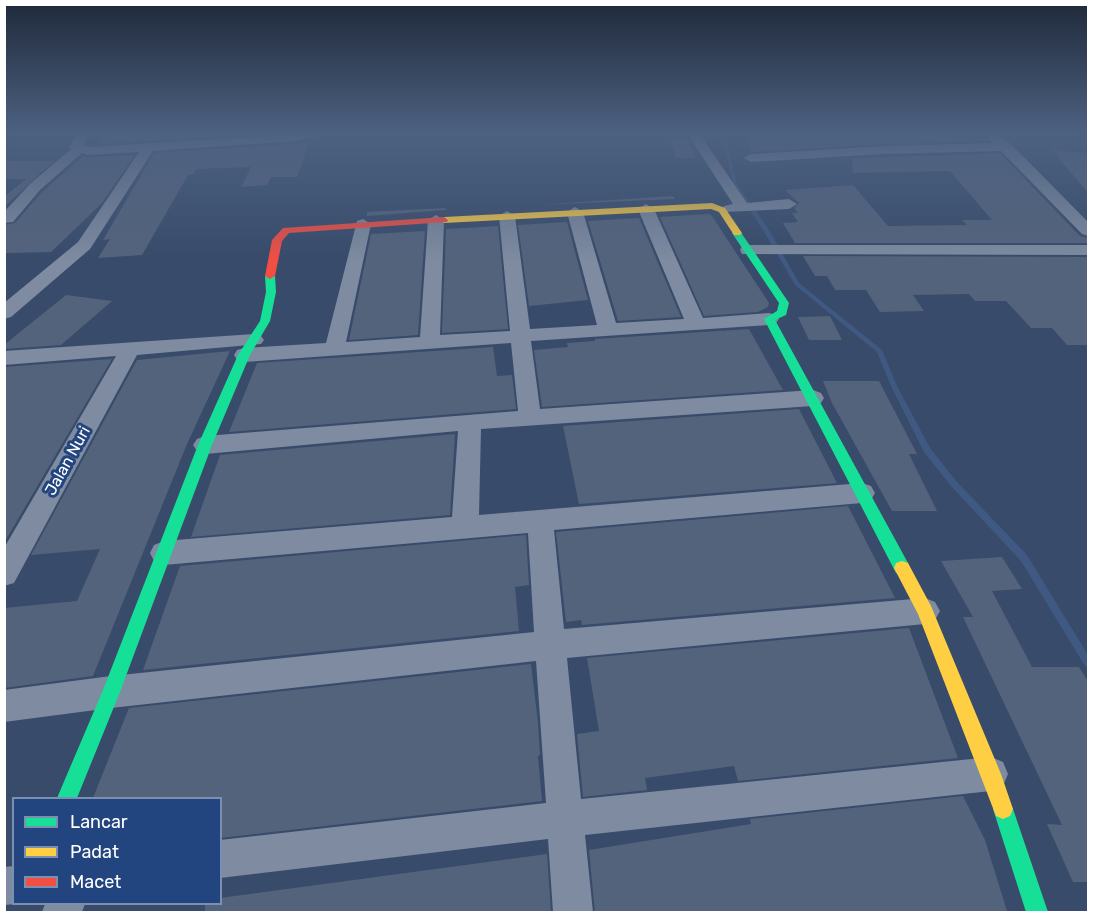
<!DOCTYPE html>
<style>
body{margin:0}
#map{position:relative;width:1093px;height:917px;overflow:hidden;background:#384b6a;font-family:Rubik,sans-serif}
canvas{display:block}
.frame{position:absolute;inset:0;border:6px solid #fff;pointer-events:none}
.legend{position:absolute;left:12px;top:797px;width:210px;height:108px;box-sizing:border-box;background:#23457f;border:2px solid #7b8fb2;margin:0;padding:8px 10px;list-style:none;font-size:18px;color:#fff}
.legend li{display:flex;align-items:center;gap:12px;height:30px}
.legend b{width:30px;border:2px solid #7b8fb2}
</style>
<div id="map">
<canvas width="1093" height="917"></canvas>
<div class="frame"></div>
<ul class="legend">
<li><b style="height:8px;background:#16e098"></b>Lancar</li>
<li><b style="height:8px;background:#ffcf43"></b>Padat</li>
<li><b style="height:8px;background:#f24e42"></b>Macet</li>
</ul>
</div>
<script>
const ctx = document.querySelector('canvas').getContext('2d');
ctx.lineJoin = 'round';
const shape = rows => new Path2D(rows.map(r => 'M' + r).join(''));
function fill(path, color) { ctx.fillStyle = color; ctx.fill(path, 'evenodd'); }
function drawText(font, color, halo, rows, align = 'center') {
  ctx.font = font + ' Rubik,sans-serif'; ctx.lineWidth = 6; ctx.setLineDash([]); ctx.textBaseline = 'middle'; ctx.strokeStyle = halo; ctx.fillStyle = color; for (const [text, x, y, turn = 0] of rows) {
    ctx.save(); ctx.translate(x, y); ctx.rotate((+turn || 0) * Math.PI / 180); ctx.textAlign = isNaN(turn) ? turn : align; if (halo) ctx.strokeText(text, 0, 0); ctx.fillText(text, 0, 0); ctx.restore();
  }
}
const stream = shape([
 [717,133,721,133,727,141,737,184,769,230,799,283,882,350,897,386,930,448,957,482,1027,555,1088,655,1088,668,1085,666,1021,561,951,486,924,452,891,386,877,352,795,285,763,230,733,184,723,141,717,133]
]);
const building = shape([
 [106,133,283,133,98,144],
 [745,133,890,135,889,133,959,133,964,138,986,138,988,141,885,144,752,152],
 [670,138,687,138,696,158,676,158],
 [309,143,297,177,271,177,267,185,241,187,251,167,196,169,194,174,188,175,142,255,98,258,110,239,103,240,154,153],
 [1052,150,1089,153,1089,194],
 [1000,153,1080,236,1089,238,1089,243,795,243,783,223,798,222,792,213,798,213,794,208,799,203,785,190,853,185,888,226,967,225,962,220,992,220,950,171,853,173,852,159,833,159],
 [135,155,102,203,51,252,4,253,4,225,15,223,42,192,83,156,88,157],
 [4,161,54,161,4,207,4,197,26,179,4,179],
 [673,196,675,199,536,205,596,201],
 [446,208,446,210,367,216,367,212],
 [709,214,712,216,769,303,768,307,758,312,704,316,660,217],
 [639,218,681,317,618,321,588,221],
 [567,222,588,300,529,306,518,225],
 [498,226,508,329,442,333,446,229],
 [425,231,418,335,349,340,371,234],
 [803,256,1089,257,1089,345,1067,345,1052,328,1031,328,1006,301,975,301,969,294,913,295,924,311,880,312,866,290,835,290,827,276,815,276],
 [66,295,112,301,61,345,4,349,4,345],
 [830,316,842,340,809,340,798,317],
 [749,329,783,390,542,407,534,350,568,347,567,343,595,341,595,339],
 [493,347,497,376,512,375,516,409,229,432,257,363],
 [230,351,187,444,93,676,4,688,4,608,77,601,100,549,31,555,137,360],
 [112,359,4,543,4,367],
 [823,381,879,381,917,454,909,454,937,511,892,511,832,403],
 [799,409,837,483,579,504,563,426],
 [455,434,450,515,191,537,220,455],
 [848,506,895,598,582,625,581,620,566,622,556,532],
 [526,535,529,585,515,587,519,631,143,670,180,566],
 [1002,557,1022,589,992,591,1032,667,1079,667,1089,683,1089,882,1073,882,1047,824,1062,825,963,617,973,617,941,561],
 [909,628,958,758,738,781,734,766,645,778,647,790,583,797,577,734,599,731,587,658],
 [531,664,538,723,540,755,538,756,542,801,220,838,220,798,93,798,129,708],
 [963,796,985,840,1007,911,595,912,589,850,751,824,750,819],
 [547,854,551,912,205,912,205,903,220,903,220,898]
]);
const street = shape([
 [78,133,90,133,84,145,89,147,319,133,318,136,298,141,153,151,90,249,11,317,4,319,4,303,78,242,139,152,88,155,82,153,40,190,13,222,4,223,4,212,30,184,71,149,69,147,78,133],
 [687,133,699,133,747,203,789,199,797,204,789,209,724,212,721,209,724,206,733,204,687,133],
 [994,133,1011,144,1088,222,1088,236,1082,234,1001,151,885,154,751,162,744,158,751,154,885,146,993,143,988,137,994,133],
 [646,204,654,209,703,318,769,313,776,315,779,319,776,323,769,325,531,341,540,409,813,390,821,393,824,398,821,403,813,406,481,429,479,515,862,483,871,486,875,493,871,500,862,503,554,530,564,629,925,598,935,602,940,611,935,620,925,624,567,658,581,799,991,757,1003,762,1008,774,1003,786,991,791,585,835,593,912,553,912,548,839,220,878,220,840,546,803,536,661,111,708,4,722,4,690,111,676,534,632,528,533,164,565,154,561,150,553,154,545,164,541,452,517,458,431,205,454,197,451,193,445,197,439,205,436,518,411,511,343,244,362,237,360,234,355,237,350,244,348,326,343,357,221,363,219,371,224,346,342,420,337,428,220,436,215,444,220,440,335,510,331,499,216,507,211,515,216,530,329,597,325,567,212,575,207,583,212,616,323,684,319,638,209,646,204],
 [748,245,1088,245,1088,255,742,254,740,250,742,246,748,245],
 [254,334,261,336,264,340,261,344,137,355,14,583,4,586,4,548,116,356,4,365,4,351,254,334],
 [14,866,14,904,16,904,4,905,4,867,14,866],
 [45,904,85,904,82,912,42,912,45,904]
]);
const fast = shape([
 [734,231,740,231,789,303,786,315,775,320,908,563,910,568,908,573,902,575,896,573,764,319,777,311,779,303,732,233,734,231],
 [270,273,275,276,276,292,270,321,250,355,212,445,120,692,77,798,57,798,103,690,198,445,238,355,260,321,266,292,265,276,270,273],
 [1003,799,1010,802,1013,809,1048,912,1026,912,993,809,996,802,1003,799]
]);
const slow = shape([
 [712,203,725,208,742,233,740,235,734,235,719,212,711,209,444,223,440,220,444,217,712,203],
 [902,561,908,563,931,606,1001,774,1013,809,1010,816,1003,819,996,816,918,614,894,568,896,563,902,561]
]);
const jam = shape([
 [444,217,448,220,447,222,289,233,282,241,275,276,270,279,265,276,272,240,283,228,444,217]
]);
const streetNames = [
 ["Jalan Nuri",68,461,-61]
];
fill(stream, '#405982');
fill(building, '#54637c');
fill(street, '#7e8ba0');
fill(fast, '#16e098');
fill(slow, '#ffcf43');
fill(jam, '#f24e42');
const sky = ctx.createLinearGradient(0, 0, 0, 261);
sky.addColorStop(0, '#1f293a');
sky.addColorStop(0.51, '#4d6181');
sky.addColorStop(1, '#4d618100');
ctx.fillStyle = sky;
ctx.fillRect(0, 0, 1093, 261);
drawText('16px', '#fff', '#23457f', streetNames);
</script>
